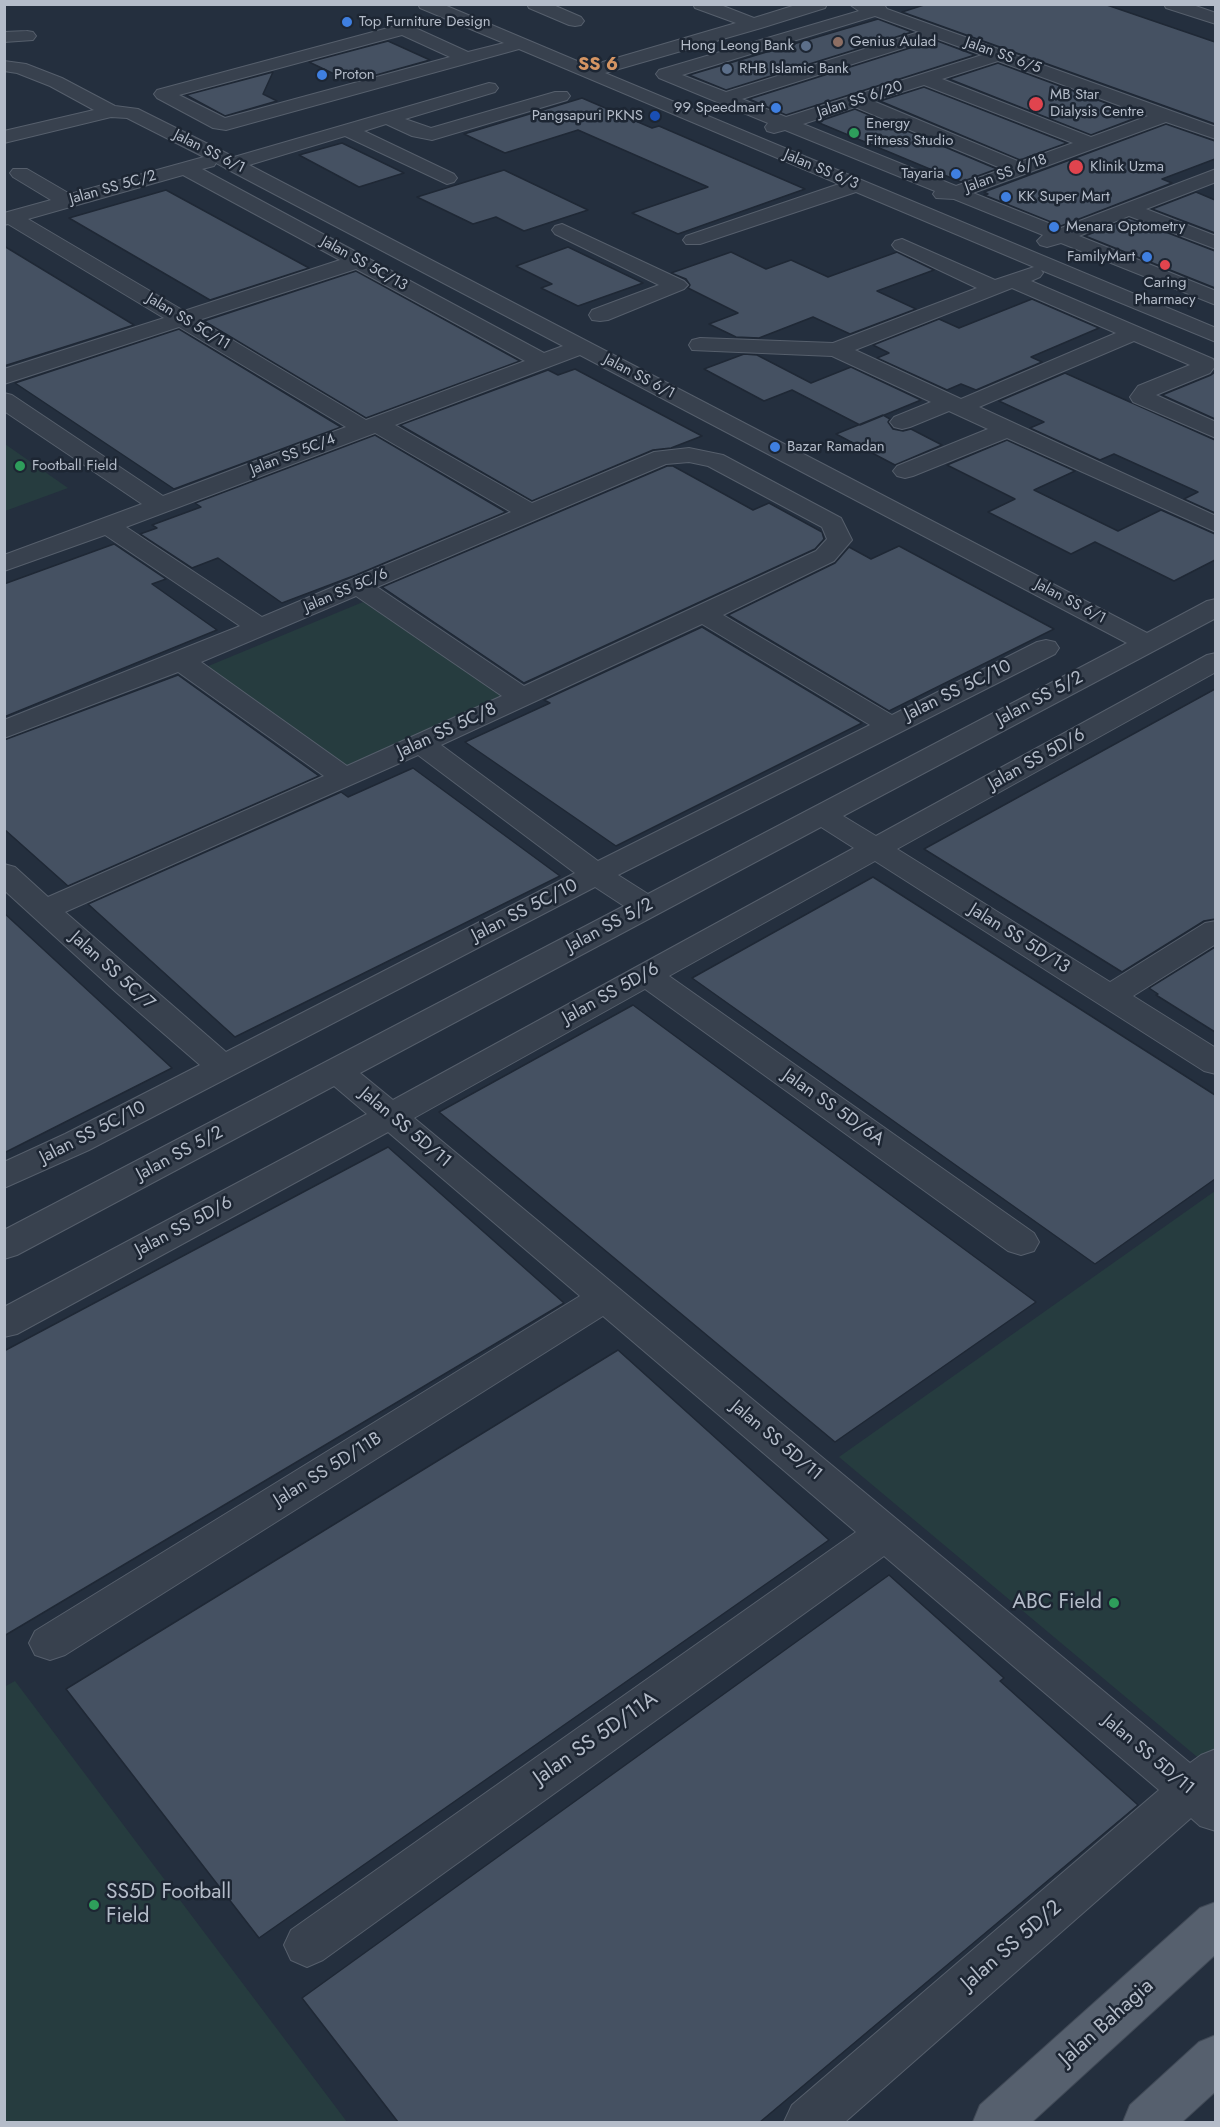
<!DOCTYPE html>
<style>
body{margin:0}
#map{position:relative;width:1220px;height:2127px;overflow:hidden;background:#242f3e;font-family:Jost,sans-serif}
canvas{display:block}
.frame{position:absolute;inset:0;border:6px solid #b4bcc9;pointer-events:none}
</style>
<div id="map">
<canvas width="1220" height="2127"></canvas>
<div class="frame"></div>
</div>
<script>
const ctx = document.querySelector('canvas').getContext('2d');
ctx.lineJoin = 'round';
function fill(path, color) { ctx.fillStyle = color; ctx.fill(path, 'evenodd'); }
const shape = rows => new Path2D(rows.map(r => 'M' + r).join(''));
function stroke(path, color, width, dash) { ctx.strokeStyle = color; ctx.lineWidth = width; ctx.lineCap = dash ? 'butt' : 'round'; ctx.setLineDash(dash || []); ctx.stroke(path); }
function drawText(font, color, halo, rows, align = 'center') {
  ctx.font = font + ' Jost,sans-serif'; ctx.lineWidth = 5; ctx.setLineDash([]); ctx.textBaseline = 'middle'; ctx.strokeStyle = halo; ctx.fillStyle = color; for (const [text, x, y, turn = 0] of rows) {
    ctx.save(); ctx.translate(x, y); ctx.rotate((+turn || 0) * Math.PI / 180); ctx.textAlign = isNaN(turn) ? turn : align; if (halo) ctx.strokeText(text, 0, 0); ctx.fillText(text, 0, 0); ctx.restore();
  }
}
const green = shape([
 [5,444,68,488,5,511],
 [363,602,503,695,343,767,206,667],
 [1215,1191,1215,1748,1202,1761,839,1457],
 [15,1681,347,2122,5,2122,4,1687]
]);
const building = shape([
 [927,4,1104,4,1215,42,1215,124,902,12,927,4],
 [878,19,912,32,726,90,689,75,878,19],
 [935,40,975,55,786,115,749,99,935,40],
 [388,41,430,60,351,82,309,62,388,41],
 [998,63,1141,116,1091,135,949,79,998,63],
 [273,72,263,94,277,101,225,116,186,95,273,72],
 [924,87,1067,143,1020,160,880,101,924,87],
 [582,98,652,128,659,126,805,189,678,234,632,213,708,187,578,130,505,153,464,134,582,98],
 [855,109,997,169,961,182,817,122,855,109],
 [1166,124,1215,141,1215,159,1162,179,1172,183,1061,226,984,195,988,194,984,192,1166,124],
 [342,143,404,173,359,187,299,155,342,143],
 [504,170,588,210,524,231,496,217,473,224,417,197,504,170],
 [166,190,309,268,210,300,69,218,166,190],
 [1196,192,1215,200,1215,233,1152,209,1196,192],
 [1129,218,1215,251,1215,288,1085,236,1129,218],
 [4,246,134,325,4,366,4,246],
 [568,247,643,283,578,306,541,288,552,284,516,266,568,247],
 [731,252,766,269,791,260,828,277,897,252,934,270,877,291,916,309,850,334,813,317,759,338,736,337,709,324,738,313,688,288,690,285,686,279,671,273,731,252],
 [356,271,520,361,366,418,204,321,356,271],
 [1032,299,1099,328,1031,357,1042,362,976,390,961,384,947,390,877,358,889,353,873,345,939,319,959,328,1032,299],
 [179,329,341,427,174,489,15,383,179,329],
 [744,354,757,355,811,383,851,367,921,400,860,425,792,390,764,401,704,369,744,354],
 [575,369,702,436,671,448,653,450,532,501,400,425,548,370,558,375,575,369],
 [1215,372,1215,419,1162,395,1211,375,1215,372],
 [1065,373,1215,440,1215,513,1184,499,1198,492,1114,454,1100,460,1030,428,1044,422,999,401,1065,373],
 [883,415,890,419,888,422,893,429,903,431,911,429,942,445,895,465,836,434,883,415],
 [375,435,506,512,356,575,282,603,218,558,192,568,140,534,157,528,152,525,201,507,195,503,375,435],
 [1007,440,1075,471,1034,490,1118,531,1161,510,1215,534,1215,560,1174,581,1095,542,1071,554,988,512,1015,499,947,465,1007,440],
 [667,466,673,466,753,510,769,503,822,532,824,539,815,549,524,683,382,587,667,466],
 [114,544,166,579,152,584,217,630,4,717,4,584,114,544],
 [899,546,1054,629,889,711,728,615,835,563,849,547,871,559,899,546],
 [702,627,862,723,616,846,465,742,550,703,544,700,702,627],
 [178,675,319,776,68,886,4,829,4,740,178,675],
 [1215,689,1215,919,1204,921,1122,972,924,849,1215,689],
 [413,768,560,876,235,1037,88,904,341,792,348,797,413,768],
 [873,877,1215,1095,1215,1179,1095,1264,692,978,873,877],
 [4,913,172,1068,4,1153,4,913],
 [1215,947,1215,1032,1156,995,1158,994,1149,988,1215,947],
 [633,1005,1036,1302,835,1442,439,1112,633,1005],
 [388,1147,564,1303,4,1636,4,1351,388,1147],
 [618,1350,829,1540,259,1938,66,1689,618,1350],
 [889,1575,1004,1678,1000,1681,1138,1805,760,2122,398,2122,302,1998,889,1575]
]);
const minor = shape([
 [418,4,442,4,589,66,736,23,695,8,693,4,718,4,754,18,799,4,827,4,825,8,761,28,605,73,1216,328,1216,342,1041,270,1043,273,1040,277,1031,281,1213,359,1216,365,1210,373,1156,395,1216,422,1216,438,1133,402,1130,397,1138,386,1190,365,1134,341,979,407,1216,516,1216,532,1007,438,913,476,905,478,897,476,893,471,897,466,988,429,949,411,910,427,902,429,894,427,890,422,894,417,931,402,832,356,692,350,689,345,692,340,700,338,833,343,977,288,895,249,892,245,895,241,902,239,995,280,1034,267,856,192,700,244,686,244,683,240,686,236,839,184,519,49,226,130,213,128,157,98,154,94,157,90,399,25,411,26,468,52,504,43,420,8,418,4],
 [402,35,450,57,225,118,179,95,402,35],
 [1012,288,1116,333,961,399,855,350,1012,288],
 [527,4,551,4,581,17,584,21,581,25,575,26,569,25,529,8,527,4],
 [849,4,885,6,887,9,1216,127,1216,139,1166,122,973,193,1061,228,1216,169,1216,182,1146,209,1216,236,1216,249,1129,216,1079,236,1216,291,1216,305,1061,243,1047,247,1040,245,1037,241,1043,235,954,199,936,198,933,194,935,191,785,130,774,133,767,131,765,127,768,123,659,78,656,74,659,70,859,11,849,4],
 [875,16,919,32,726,92,682,75,875,16],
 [935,38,982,55,786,117,742,99,935,38],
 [998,61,1148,116,1091,137,942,79,998,61],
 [924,85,1073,143,1020,162,873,101,924,85],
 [855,107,1003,169,956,186,803,124,855,107],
 [1164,4,1190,4,1216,13,1216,24,1166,8,1164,4],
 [27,31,33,32,36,36,33,40,4,42,4,32,27,31],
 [4,61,26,64,62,78,115,106,138,109,234,157,489,83,495,84,498,88,495,92,405,119,431,128,555,92,567,92,570,96,567,100,432,140,412,136,386,124,364,131,454,174,457,178,454,182,447,184,345,136,249,165,1147,633,1207,601,1216,599,1216,618,843,816,876,836,1207,655,1216,653,1216,672,897,849,1110,982,1205,923,1216,921,1216,944,1133,996,1216,1048,1216,1074,1204,1071,875,861,669,976,1034,1233,1039,1242,1034,1251,1021,1255,1008,1251,645,989,414,1118,1190,1763,1201,1755,1216,1749,1216,1831,1200,1826,1191,1818,845,2122,784,2122,792,2105,1159,1790,884,1556,323,1960,307,1967,291,1960,284,1945,291,1930,856,1532,603,1316,65,1655,50,1660,35,1655,29,1643,35,1631,580,1296,388,1132,17,1334,4,1337,4,1307,367,1114,334,1086,17,1255,4,1259,4,1230,624,906,595,887,89,1150,4,1188,4,1162,65,1134,200,1065,117,993,4,890,4,864,15,867,48,897,324,776,178,672,4,738,4,720,240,626,105,535,4,571,4,555,142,504,4,411,4,393,12,395,163,496,346,427,179,327,4,384,4,369,164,318,8,224,4,225,4,213,51,200,13,177,10,173,13,169,27,169,70,194,204,157,127,118,111,117,4,143,4,131,94,110,50,86,17,73,4,71,4,61],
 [216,163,225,168,563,346,544,353,202,169,214,166,216,163],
 [183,175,340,260,184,311,28,219,183,175],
 [356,269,525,361,366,420,199,320,356,269],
 [580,355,1127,643,648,894,618,875,1055,654,1059,648,1055,642,1046,640,1037,642,892,715,723,615,834,561,852,540,841,518,723,455,689,448,654,452,532,503,395,425,580,355],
 [375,433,511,512,262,617,126,527,375,433],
 [689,462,708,466,822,527,827,539,816,551,524,686,377,587,666,464,689,462],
 [356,596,502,696,347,766,201,662,356,596],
 [702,624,870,725,598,861,441,745,702,624],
 [418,755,575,873,226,1052,65,912,418,755],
 [821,827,854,848,393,1100,360,1073,821,827],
 [562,224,684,281,688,285,684,289,608,320,600,321,592,320,589,315,592,310,659,285,555,234,552,230,555,226,562,224]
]);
const major = shape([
 [1216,1902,1216,1954,1032,2122,973,2122,980,2105,1200,1908,1216,1902],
 [1216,2035,1216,2091,1182,2122,1123,2122,1130,2105,1199,2042,1216,2035]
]);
const markers = [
 [347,22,6,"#3f7fe0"],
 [838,42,6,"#8d6e63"],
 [806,46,6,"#5c6f8a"],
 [727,69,6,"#5c6f8a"],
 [322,75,6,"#3f7fe0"],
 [1036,104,8,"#e0444e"],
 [776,108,6,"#3f7fe0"],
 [655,116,6,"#1a4fb4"],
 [854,133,6,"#2e9e5b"],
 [1076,167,8,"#e0444e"],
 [956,174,6,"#3f7fe0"],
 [1006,197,6,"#3f7fe0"],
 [1054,227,6,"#3f7fe0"],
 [1147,257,6,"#3f7fe0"],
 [1165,265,6,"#e0444e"],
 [775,447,6,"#3f7fe0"],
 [20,466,6,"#2e9e5b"],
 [1114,1603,6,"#2e9e5b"],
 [94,1905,6,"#2e9e5b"]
];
const farPoinames = [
 ["Top Furniture Design",359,22],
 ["Genius Aulad",850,42],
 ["Hong Leong Bank",794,46,"right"],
 ["RHB Islamic Bank",739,69],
 ["Proton",334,75],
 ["MB Star",1050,95],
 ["Dialysis Centre",1050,112],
 ["99 Speedmart",764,108,"right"],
 ["Pangsapuri PKNS",643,116,"right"],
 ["Energy",866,124],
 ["Fitness Studio",866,141],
 ["Klinik Uzma",1090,167],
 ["Tayaria",944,174,"right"],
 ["KK Super Mart",1018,197],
 ["Menara Optometry",1066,227],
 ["FamilyMart",1135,257,"right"],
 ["Caring",1165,283,"center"],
 ["Pharmacy",1165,300,"center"],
 ["Bazar Ramadan",787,447],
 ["Football Field",32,466]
];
const farStreetnames = [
 ["Jalan SS 6/5",1003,56,20],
 ["Jalan SS 6/20",860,100,-18],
 ["Jalan SS 6/1",209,152,27],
 ["Jalan SS 6/3",821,170,23],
 ["Jalan SS 6/18",1006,174,-20],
 ["Jalan SS 5C/2",113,188,-16],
 ["Jalan SS 5C/13",364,264,29],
 ["Jalan SS 5C/11",188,322,31],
 ["Jalan SS 6/1",639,377,28],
 ["Jalan SS 5C/4",293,455,-21],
 ["Jalan SS 5C/6",346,591,-23],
 ["Jalan SS 6/1",1070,602,28]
];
const farQuarternames = [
 ["SS 6",598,66]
];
const streetNames = [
 ["Jalan SS 5C/10",958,691,-26],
 ["Jalan SS 5/2",1040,699,-28],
 ["Jalan SS 5C/8",447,731,-25],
 ["Jalan SS 5D/6",1037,760,-29],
 ["Jalan SS 5C/10",525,911,-27],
 ["Jalan SS 5/2",610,926,-28],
 ["Jalan SS 5D/13",1019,939,32],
 ["Jalan SS 5C/7",112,971,42],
 ["Jalan SS 5D/6",611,994,-29],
 ["Jalan SS 5D/6A",833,1108,35],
 ["Jalan SS 5D/11",405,1128,40],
 ["Jalan SS 5C/10",93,1133,-27],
 ["Jalan SS 5/2",180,1154,-28],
 ["Jalan SS 5D/6",184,1227,-28],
 ["Jalan SS 5D/11",776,1441,40],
 ["Jalan SS 5D/11B",328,1470,-32],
 ["Jalan SS 5D/11",1148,1755,40]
];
const nearPoinames = [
 ["ABC Field",1102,1603],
 ["SS5D Football",106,1893,"left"],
 ["Field",106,1917,"left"]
];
const nearStreetnames = [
 ["Jalan SS 5D/11A",596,1739,-35],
 ["Jalan SS 5D/2",1012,1946,-41],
 ["Jalan Bahagia",1107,2023,-42]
];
fill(green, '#263c3f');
fill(building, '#455162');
stroke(building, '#1f2835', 1.5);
stroke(minor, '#565f6c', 2);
stroke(major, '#414a57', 2);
fill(minor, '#38414e');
fill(major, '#56606e');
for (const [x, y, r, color] of markers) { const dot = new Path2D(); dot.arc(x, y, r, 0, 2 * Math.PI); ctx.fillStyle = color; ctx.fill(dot); stroke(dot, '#1d2633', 2); }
drawText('15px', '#b4bcc9', '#1d2633', farPoinames, 'left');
drawText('15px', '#b4bcc9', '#1d2633', farStreetnames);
drawText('bold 18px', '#d59563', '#1d2633', farQuarternames);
drawText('18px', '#b4bcc9', '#1d2633', streetNames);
drawText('21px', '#b4bcc9', '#1d2633', nearPoinames, 'right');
drawText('21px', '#b4bcc9', '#1d2633', nearStreetnames);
</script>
